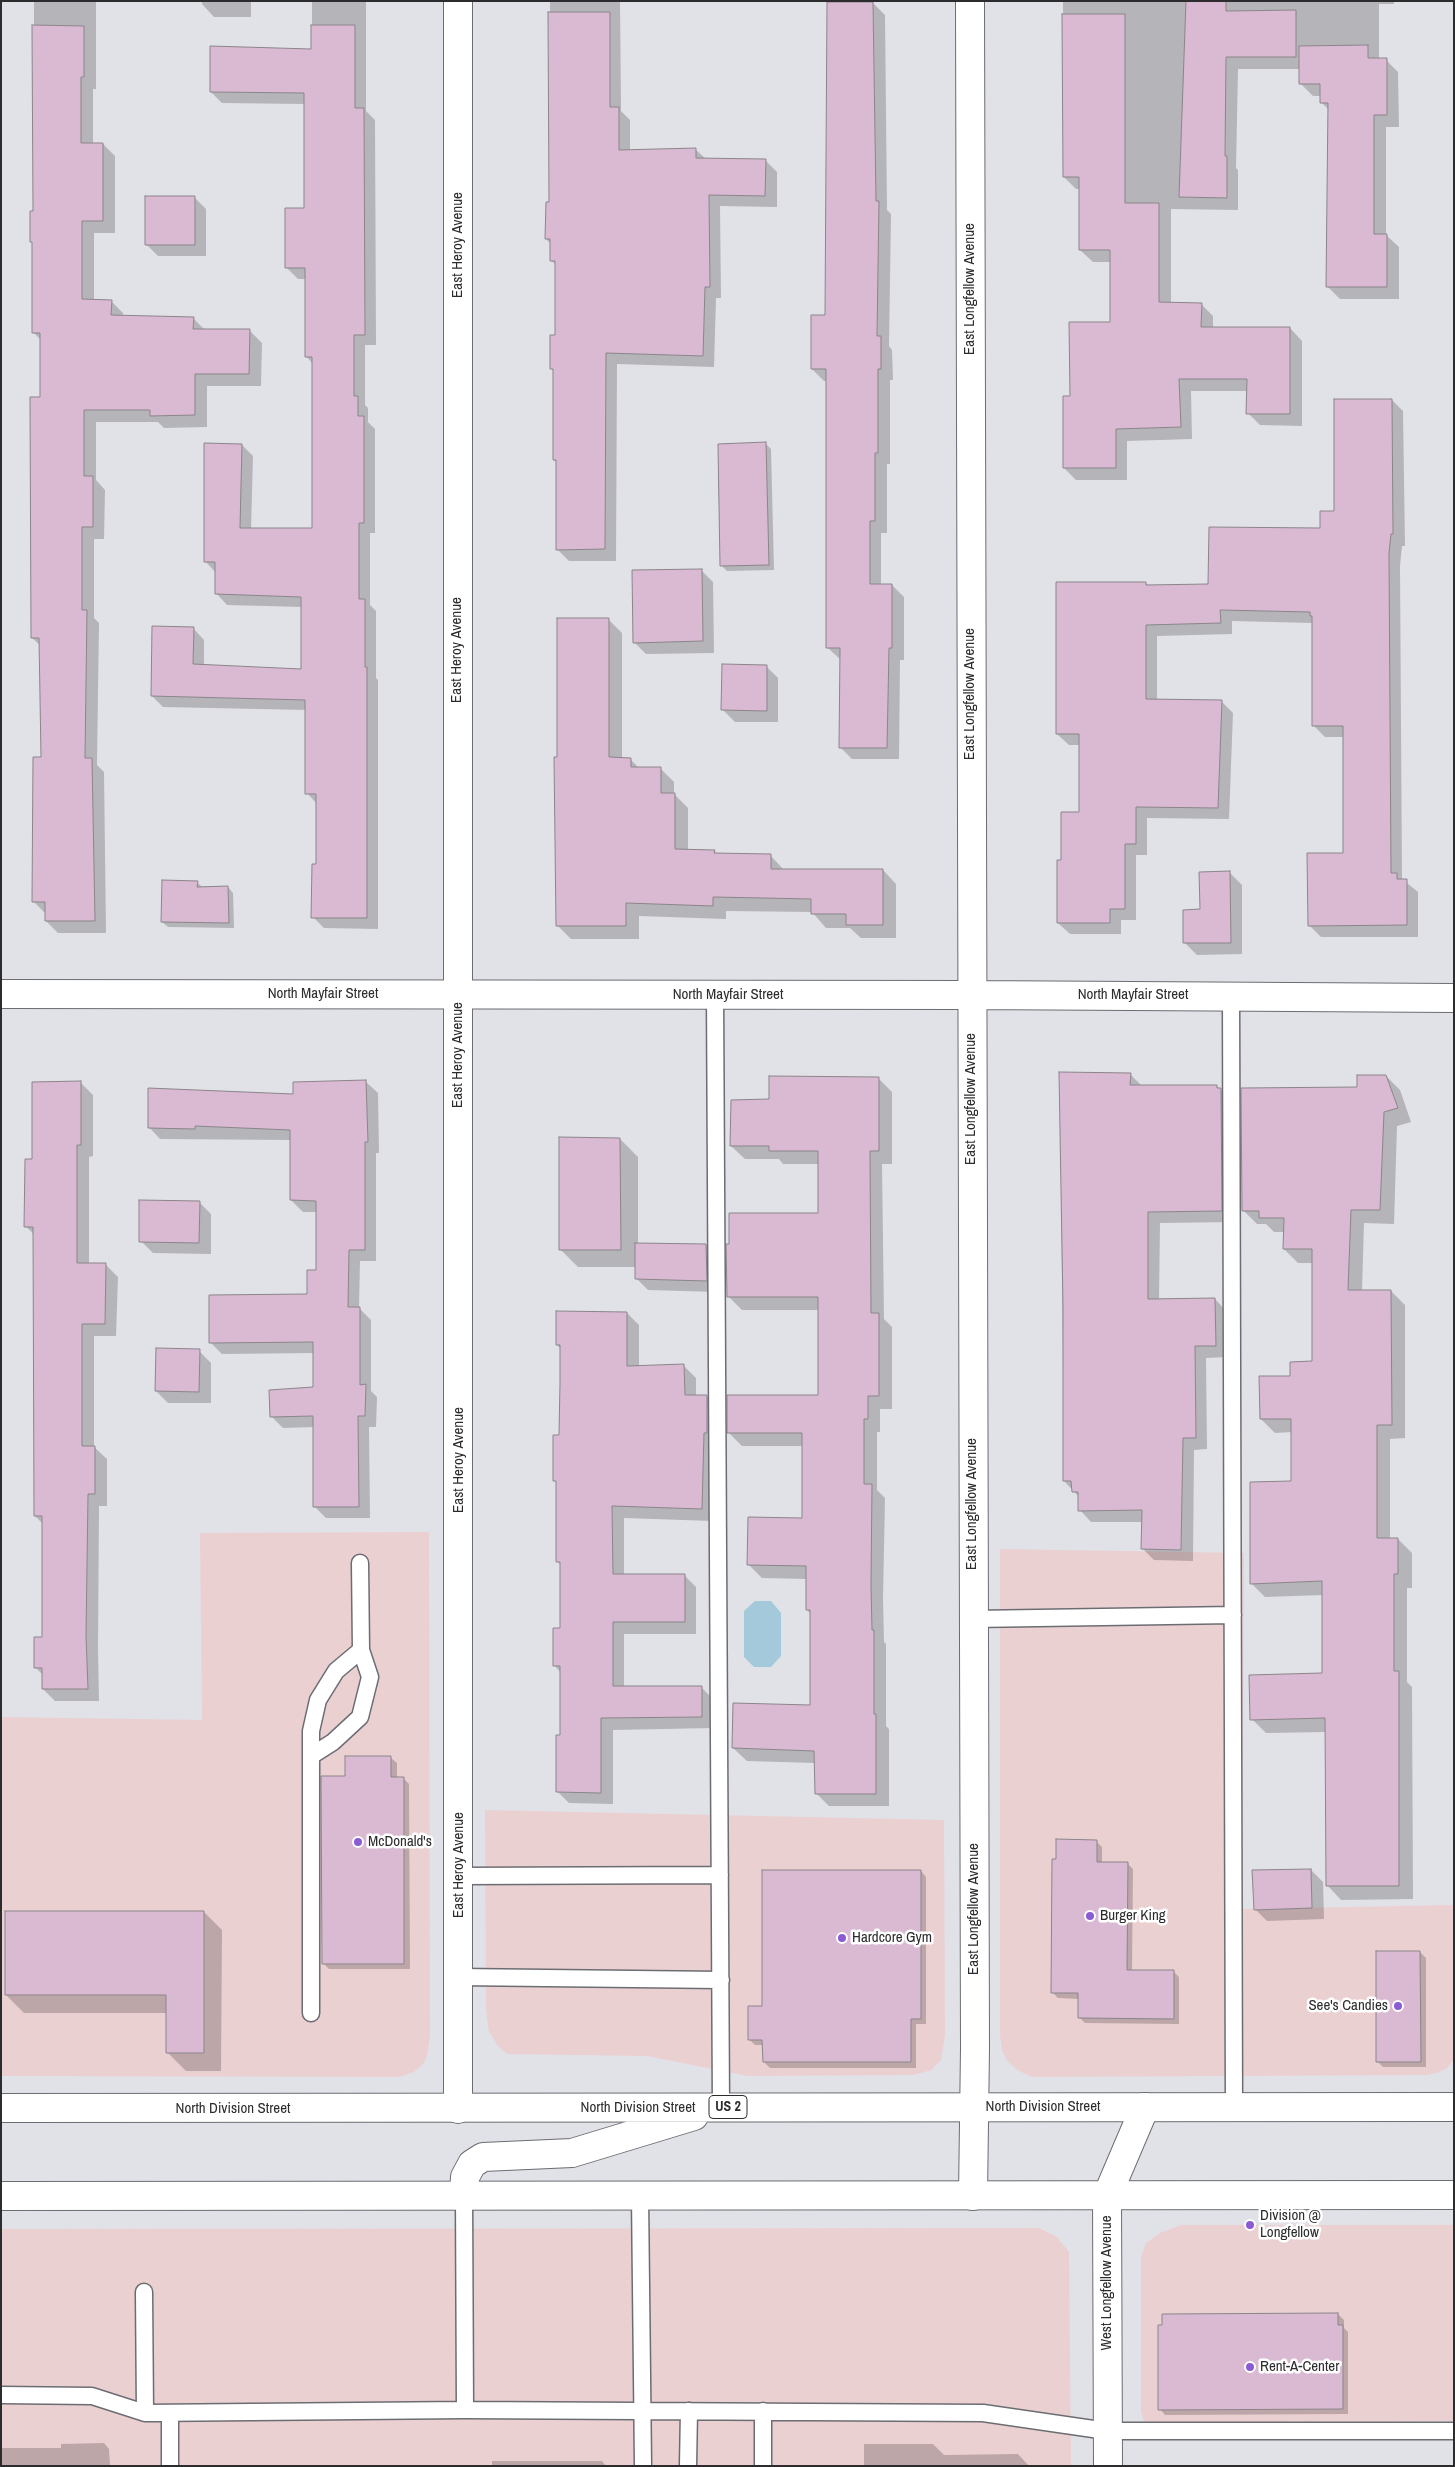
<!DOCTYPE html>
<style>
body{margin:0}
#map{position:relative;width:1455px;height:2467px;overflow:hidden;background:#e1e1e8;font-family:"Archivo Narrow",sans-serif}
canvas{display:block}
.frame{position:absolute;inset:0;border:2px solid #2c2c2f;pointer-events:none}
</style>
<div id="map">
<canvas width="1455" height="2467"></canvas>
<div class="frame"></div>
</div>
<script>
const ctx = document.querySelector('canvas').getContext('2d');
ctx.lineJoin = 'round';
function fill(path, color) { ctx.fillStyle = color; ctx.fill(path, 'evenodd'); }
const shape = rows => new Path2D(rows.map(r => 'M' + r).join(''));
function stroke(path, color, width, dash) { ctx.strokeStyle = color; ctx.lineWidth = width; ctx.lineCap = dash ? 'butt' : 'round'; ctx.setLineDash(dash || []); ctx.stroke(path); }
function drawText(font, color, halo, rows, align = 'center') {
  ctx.font = font + ' "Archivo Narrow",sans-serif'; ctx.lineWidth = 5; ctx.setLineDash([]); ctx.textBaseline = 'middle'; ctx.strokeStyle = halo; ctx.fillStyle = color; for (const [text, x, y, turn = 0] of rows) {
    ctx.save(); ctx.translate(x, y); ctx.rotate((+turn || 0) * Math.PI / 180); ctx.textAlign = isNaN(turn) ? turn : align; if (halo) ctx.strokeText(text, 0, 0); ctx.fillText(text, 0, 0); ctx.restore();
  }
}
const commercial = shape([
 [429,1532,430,2037,427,2056,423,2064,414,2072,399,2077,1,2076,1,1717,202,1720,200,1533],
 [1000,1549,1244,1553,1242,1909,1454,1905,1454,2059,1447,2068,1437,2073,1427,2075,1032,2077,1017,2070,1007,2060,1002,2051,1000,2034],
 [485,1810,944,1820,945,2035,941,2060,931,2070,914,2075,748,2076,647,2056,507,2054,498,2046,489,2032,486,2010],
 [1181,2225,1454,2225,1454,2421,1144,2422,1141,2411,1141,2257,1146,2243,1160,2233],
 [1039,2228,1057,2237,1069,2252,1071,2466,1,2466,1,2229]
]);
const water = shape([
 [755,1601,771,1601,781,1613,781,1656,771,1667,754,1667,744,1657,744,1611]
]);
const shadow = shape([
 [34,1,96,1,96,89,93,89,93,144,103,144,115,156,115,233,94,233,94,301,111,301,123,313,123,316,193,318,205,330,249,330,262,343,261,386,207,386,207,427,164,428,158,422,96,422,96,480,105,490,104,539,94,539,94,618,99,623,97,765,104,772,106,933,58,933,46,921,46,914,34,902,42,759,41,646,32,638,41,398,41,340,34,333,34,244,32,242,34,212],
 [202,1,251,1,251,17,214,17,202,4],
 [312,1,366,1,366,111,375,120,376,345,365,345,365,405,368,408,368,422,375,429,375,533,370,533,370,605,376,611,376,678,378,680,378,929,324,928,313,917,317,865,317,804,307,793,307,710,163,707,152,696,193,628,204,640,204,666,303,670,303,607,227,605,216,593,216,573,205,561,242,445,253,456,251,530,313,530,313,364,306,356,306,279,298,279,286,267,305,209,305,104,222,103,211,92,312,50],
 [550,1,620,1,621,111,630,120,630,151,696,150,706,159,766,161,777,172,777,207,720,206,721,298,716,298,714,367,617,364,616,561,569,561,557,549,557,463,554,460,554,371,551,368,556,337,556,265,551,260,551,244,546,239,550,203],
 [1063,1,1394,1,1394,4,1379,4,1379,60,1386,60,1398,72,1399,127,1386,127,1386,235,1399,247,1399,299,1340,299,1328,287,1329,110,1321,102,1321,96,1313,96,1300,83,1300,69,1238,69,1236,168,1238,170,1238,210,1171,209,1171,303,1201,304,1213,316,1213,328,1290,328,1302,341,1302,426,1260,425,1248,413,1248,391,1191,391,1192,439,1127,441,1127,480,1076,480,1064,468,1071,398,1111,323,1111,262,1093,262,1080,250,1080,189,1076,189,1064,177],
 [873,3,885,15,887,210,891,214,889,346,892,350,893,380,890,380,890,464,887,464,887,533,881,533,881,585,892,585,904,597,904,660,900,660,899,759,852,759,840,747,841,660,828,648,828,381,824,381,812,369,826,316],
 [194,197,206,209,206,256,158,256,146,244],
 [1392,400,1403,411,1405,546,1402,546,1400,566,1402,879,1418,892,1418,937,1321,937,1309,925,1344,854,1344,737,1325,737,1313,725,1313,623,1232,621,1232,634,1157,636,1157,700,1221,701,1233,713,1229,819,1147,818,1147,855,1136,855,1136,920,1121,920,1121,934,1070,934,1058,923,1062,862,1080,814,1080,745,1069,745,1057,734,1146,583,1149,586,1209,586,1321,530,1335,512],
 [766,444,771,449,774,570,727,571,721,565,718,480],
 [701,570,713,582,714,653,646,654,634,642],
 [608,619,622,633,622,759,630,759,639,768,660,768,674,782,674,794,688,808,688,850,714,851,717,854,770,855,784,870,883,870,896,884,896,938,861,938,850,928,826,928,812,912,726,911,726,919,639,916,639,939,571,939,557,925,558,758],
 [766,666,778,678,778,722,735,722,723,710],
 [1230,873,1242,885,1242,954,1197,955,1185,943,1201,911],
 [197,882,203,888,228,887,233,893,234,928,168,927,162,922],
 [1060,1074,1130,1074,1142,1086,1217,1086,1232,1101,1233,1222,1160,1223,1159,1300,1215,1299,1226,1311,1227,1357,1206,1358,1207,1449,1194,1450,1193,1561,1154,1560,1143,1549,1143,1522,1091,1522,1080,1510,1080,1498,1064,1481],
 [1386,1076,1400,1090,1411,1122,1397,1126,1394,1224,1364,1223,1362,1291,1391,1291,1405,1305,1405,1438,1390,1439,1390,1539,1398,1539,1412,1553,1412,1588,1407,1588,1407,1682,1412,1687,1413,1899,1341,1900,1328,1886,1326,1732,1266,1733,1252,1719,1323,1674,1323,1595,1265,1597,1251,1583,1292,1482,1292,1432,1275,1433,1261,1419,1292,1377,1313,1363,1313,1263,1298,1263,1284,1249,1285,1232,1274,1232,1266,1224,1257,1224,1243,1210,1358,1088],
 [879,1079,892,1092,892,1164,882,1164,884,1319,892,1327,892,1409,880,1409,880,1432,877,1432,877,1490,885,1498,883,1599,884,1642,886,1644,886,1726,889,1729,889,1806,829,1806,816,1793,816,1763,747,1761,733,1748,811,1706,811,1614,807,1610,807,1579,762,1578,748,1564,803,1519,803,1446,742,1446,729,1433,819,1396,819,1310,742,1310,729,1297,819,1215,819,1164,783,1164,779,1159,745,1159,731,1146,770,1100],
 [366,1082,378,1093,379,1153,376,1153,376,1261,360,1261,359,1308,371,1320,371,1391,377,1397,376,1427,369,1427,370,1518,326,1518,315,1507,315,1427,283,1428,271,1416,315,1389,315,1353,222,1354,210,1342,309,1295,317,1271,317,1212,303,1212,291,1200,291,1140,160,1139,149,1127],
 [81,1083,93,1095,93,1156,89,1157,89,1265,106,1265,118,1277,116,1336,94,1336,94,1447,107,1459,107,1506,99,1506,98,1649,99,1701,55,1701,43,1689,43,1675,36,1668,43,1638,43,1524,35,1516,35,1235,25,1226,34,1160],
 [620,1139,638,1157,638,1244,706,1245,718,1257,718,1292,648,1290,636,1278,636,1267,578,1267,560,1249],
 [199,1202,211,1214,211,1254,153,1253,141,1241],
 [627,1313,639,1325,639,1367,684,1366,696,1378,696,1396,707,1396,719,1408,713,1521,624,1518,624,1575,684,1575,696,1587,696,1634,624,1634,624,1687,701,1687,713,1699,714,1728,613,1730,613,1804,569,1803,557,1791,561,1737,561,1673,555,1666,561,1629,561,1565,557,1561,557,1483,555,1480,560,1437,561,1349,557,1345],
 [199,1351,211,1363,211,1403,168,1403,156,1391],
 [391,1758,397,1763,397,1778,403,1778,409,1784,410,1969,329,1969,324,1964,347,1777],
 [1096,1841,1102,1847,1102,1863,1127,1863,1133,1869,1132,1971,1173,1971,1179,1977,1179,2024,1085,2023,1080,2018,1080,1999,1058,1998,1052,1992,1057,1861],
 [1311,1870,1323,1882,1324,1919,1267,1921,1255,1909],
 [921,1871,926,1877,926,2024,916,2024,916,2068,770,2068,764,2062,763,2045,755,2045,750,2040,763,2007],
 [204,1912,222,1930,221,2071,186,2071,168,2053,168,2013,24,2013,6,1995],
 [1420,1952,1426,1958,1426,2067,1383,2067,1377,2061],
 [1338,2314,1344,2320,1344,2328,1348,2332,1348,2414,1165,2415,1160,2409],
 [104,2443,109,2449,110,2466,1,2466,1,2448,61,2448,61,2444],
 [864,2444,933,2444,944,2455,1018,2454,1029,2466,864,2466],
 [492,2461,602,2461,606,2466,492,2466]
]);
const building = shape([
 [1186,1,1226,1,1226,11,1296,10,1296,57,1226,57,1225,156,1227,156,1227,198,1179,197,1186,1],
 [827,2,873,2,876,201,879,201,877,336,881,336,881,369,878,369,878,453,875,453,875,521,870,521,870,584,892,584,892,648,889,648,887,748,839,748,840,648,826,648,826,369,811,369,811,315,825,315,827,2],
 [548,12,610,12,610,107,619,107,619,150,696,148,696,158,766,159,765,196,709,195,710,287,705,287,703,356,606,353,605,549,556,550,556,460,553,460,553,369,550,369,550,335,555,335,555,261,550,261,550,239,545,239,546,202,549,202,548,12],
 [1062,14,1125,14,1125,203,1159,203,1159,302,1202,303,1201,327,1290,327,1290,414,1246,414,1247,379,1179,379,1181,427,1116,429,1116,468,1063,468,1063,396,1070,396,1069,322,1110,322,1110,250,1079,250,1079,177,1063,177,1062,14],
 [32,25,84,26,84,77,81,77,81,143,103,143,103,221,82,221,82,299,112,300,111,315,194,317,193,329,250,329,249,374,195,374,195,415,150,416,150,410,84,410,84,476,93,476,93,527,82,527,82,610,87,610,85,758,92,758,95,921,45,921,45,902,32,902,33,757,41,757,39,638,31,638,30,397,40,397,40,333,32,333,32,242,30,242,30,211,33,211,32,25],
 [311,25,355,25,355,108,364,108,365,335,354,335,354,396,358,396,358,416,364,416,364,523,359,523,359,599,365,599,365,667,367,667,367,918,311,918,312,864,316,864,316,794,305,794,305,700,151,696,152,626,194,627,193,664,301,669,301,597,215,594,215,562,204,562,204,443,242,444,240,528,312,528,312,357,305,357,305,268,285,268,285,208,304,208,304,93,210,92,210,46,311,49,311,25],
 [1368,45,1368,58,1387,58,1387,115,1374,115,1374,234,1387,234,1387,287,1326,287,1328,103,1320,103,1320,84,1299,84,1299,46,1368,45],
 [145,196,195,196,195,245,145,245,145,196],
 [1334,399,1392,399,1393,534,1391,534,1389,553,1391,873,1397,873,1397,879,1407,879,1407,925,1308,926,1307,853,1343,853,1343,726,1312,726,1312,616,1310,616,1310,612,1220,610,1221,623,1146,625,1146,699,1222,700,1218,808,1136,807,1136,844,1125,844,1125,909,1110,909,1110,923,1057,923,1057,860,1061,860,1061,812,1079,812,1079,734,1056,734,1056,582,1146,582,1146,585,1208,584,1209,527,1320,528,1320,511,1334,511,1334,399],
 [766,442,769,565,720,566,718,444,766,442],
 [702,569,703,641,633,643,632,570,702,569],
 [557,618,609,618,609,757,631,758,631,767,661,767,661,793,675,793,675,849,715,850,714,853,771,854,771,869,883,869,883,925,846,925,846,914,811,914,811,899,713,897,713,906,626,903,626,926,556,926,554,757,557,757,557,618],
 [722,664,767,665,767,711,721,710,722,664],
 [1230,871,1231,943,1183,943,1183,910,1200,909,1199,872,1230,871],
 [162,880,198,881,197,887,228,886,229,923,161,922,162,880],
 [1059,1072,1131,1073,1130,1085,1217,1085,1217,1088,1221,1088,1222,1211,1148,1212,1148,1299,1215,1298,1216,1346,1195,1346,1196,1438,1183,1438,1181,1550,1141,1549,1142,1510,1078,1511,1078,1492,1072,1492,1071,1481,1063,1481,1063,1307,1059,1072],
 [1357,1075,1386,1075,1398,1108,1384,1112,1380,1210,1351,1210,1348,1290,1391,1290,1392,1425,1377,1425,1377,1538,1398,1538,1398,1574,1394,1574,1394,1671,1399,1671,1399,1886,1326,1886,1325,1718,1250,1720,1249,1675,1322,1673,1322,1581,1250,1584,1250,1482,1291,1481,1291,1419,1260,1419,1259,1376,1290,1376,1290,1362,1312,1361,1312,1249,1283,1249,1284,1218,1259,1218,1259,1211,1242,1211,1241,1088,1357,1087,1357,1075],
 [769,1076,879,1077,879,1151,870,1151,871,1313,879,1313,879,1396,868,1396,868,1419,864,1419,864,1484,872,1484,871,1585,872,1630,874,1630,874,1714,876,1714,876,1794,815,1794,814,1751,732,1748,733,1703,810,1705,810,1610,806,1610,806,1566,747,1565,748,1517,802,1518,802,1433,727,1433,727,1395,818,1395,818,1297,727,1297,726,1244,729,1244,729,1213,818,1213,818,1151,769,1151,769,1146,730,1146,731,1100,769,1099,769,1076],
 [366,1080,368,1142,365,1142,365,1250,349,1250,348,1307,360,1307,360,1385,366,1384,365,1416,358,1416,359,1507,313,1507,313,1416,270,1417,269,1390,313,1387,313,1342,209,1343,209,1295,307,1294,307,1270,316,1270,316,1201,290,1200,290,1130,195,1126,195,1129,148,1128,148,1088,293,1094,293,1082,366,1080],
 [81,1081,81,1145,77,1145,77,1263,106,1263,105,1324,82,1324,82,1446,95,1446,95,1494,88,1494,86,1636,88,1689,42,1689,42,1668,34,1668,34,1637,42,1637,42,1516,34,1516,33,1227,24,1227,25,1159,32,1159,32,1082,81,1081],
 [559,1137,620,1138,621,1250,559,1250,559,1137],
 [139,1200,200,1201,199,1243,139,1242,139,1200],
 [635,1243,706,1244,707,1281,635,1279,635,1243],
 [556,1311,627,1312,627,1366,684,1364,685,1395,707,1395,707,1433,704,1433,702,1509,612,1506,613,1574,685,1574,685,1622,613,1622,613,1686,702,1686,702,1717,601,1718,601,1793,556,1792,556,1735,560,1735,560,1666,553,1666,553,1628,560,1628,560,1562,556,1562,556,1481,553,1481,553,1435,559,1435,560,1383,560,1345,556,1345,556,1311],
 [156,1348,200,1349,199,1392,155,1391,156,1348],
 [345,1756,391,1756,391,1777,404,1777,404,1964,322,1964,321,1776,345,1776,345,1756],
 [1056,1839,1097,1840,1097,1862,1128,1862,1127,1970,1174,1970,1174,2019,1078,2018,1078,1993,1051,1993,1052,1859,1056,1859,1056,1839],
 [1311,1869,1312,1908,1254,1910,1252,1870,1311,1869],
 [762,1870,921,1870,921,2019,911,2019,911,2062,763,2062,762,2040,748,2040,748,2006,762,2006,762,1870],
 [5,1911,204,1911,204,2053,166,2053,166,1995,5,1995,5,1911],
 [1376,1951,1420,1951,1421,2062,1376,2062,1376,1951],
 [1338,2313,1338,2325,1343,2325,1343,2409,1158,2410,1158,2325,1162,2325,1162,2314,1338,2313]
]);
const lane = shape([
 [715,995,721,2107],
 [1231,995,1234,2109],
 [973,1619,1233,1615],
 [311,1756,311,1731,318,1700,336,1671,361,1650],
 [459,1876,720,1875],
 [458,1977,721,1980],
 [311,2013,311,1756,333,1742,360,1717,370,1677,361,1650,360,1563],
 [464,2195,465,2410],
 [640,2196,643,2466],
 [144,2292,145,2413],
 [1,2395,92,2396,145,2413,465,2410,983,2413,1107,2431,1454,2431],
 [763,2411,763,2466],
 [170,2413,170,2466],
 [688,2466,689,2411]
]);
const street = shape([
 [458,1,458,2109],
 [970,1,975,2048,973,2196],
 [1,994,971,995,1454,998],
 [1108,2466,1107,2196,1145,2107]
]);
const primary = shape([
 [1,2108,1454,2107],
 [464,2195,465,2177,472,2164,483,2157,572,2153,694,2116],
 [1,2196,1454,2195]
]);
const markers = [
 [358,1842,5,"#8b5bd4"],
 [1090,1916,5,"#8b5bd4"],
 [842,1938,5,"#8b5bd4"],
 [1398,2006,5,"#8b5bd4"],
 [1250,2225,5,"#8b5bd4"],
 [1250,2367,5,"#8b5bd4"]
];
const shields = [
 [728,2107,38]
];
const shieldNames = [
 ["US 2",728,2107]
];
const streetNames = [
 ["East Heroy Avenue",458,245,-90],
 ["East Longfellow Avenue",970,289,-90],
 ["East Heroy Avenue",457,650,-90],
 ["East Longfellow Avenue",970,694,-90],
 ["North Mayfair Street",323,994],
 ["North Mayfair Street",728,995],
 ["North Mayfair Street",1133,995],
 ["East Heroy Avenue",458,1055,-90],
 ["East Longfellow Avenue",971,1099,-90],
 ["East Heroy Avenue",459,1460,-90],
 ["East Longfellow Avenue",972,1504,-90],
 ["East Heroy Avenue",459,1865,-90],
 ["East Longfellow Avenue",974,1909,-90],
 ["North Division Street",1043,2107],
 ["North Division Street",638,2108],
 ["North Division Street",233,2109],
 ["West Longfellow Avenue",1107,2283,-90]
];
const poiNames = [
 ["McDonald's",368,1842],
 ["Burger King",1100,1916],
 ["Hardcore Gym",852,1938],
 ["See's Candies",1388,2006,"right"],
 ["Division @",1260,2216],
 ["Longfellow",1260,2233],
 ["Rent-A-Center",1260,2367]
];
fill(commercial, '#ebd0d2');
fill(water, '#a3c9da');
fill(shadow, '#0003');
fill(building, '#d9bad2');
stroke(building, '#8b858a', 1);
stroke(lane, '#6c6d73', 19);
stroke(street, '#6c6d73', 30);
stroke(primary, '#6c6d73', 30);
stroke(lane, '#fff', 16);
stroke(street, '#fff', 28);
stroke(primary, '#fff', 28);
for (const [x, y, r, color] of markers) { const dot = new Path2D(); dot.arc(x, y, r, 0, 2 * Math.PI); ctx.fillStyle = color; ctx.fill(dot); stroke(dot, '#fff', 2); }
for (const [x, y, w] of shields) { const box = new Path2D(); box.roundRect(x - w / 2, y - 11.5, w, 23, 4); ctx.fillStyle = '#fff'; ctx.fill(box); stroke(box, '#2c2c2f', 1); }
drawText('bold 14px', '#2c2c2f', null, shieldNames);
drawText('15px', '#2c2c2f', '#fff', streetNames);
drawText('15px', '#2c2c2f', '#fff', poiNames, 'left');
</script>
